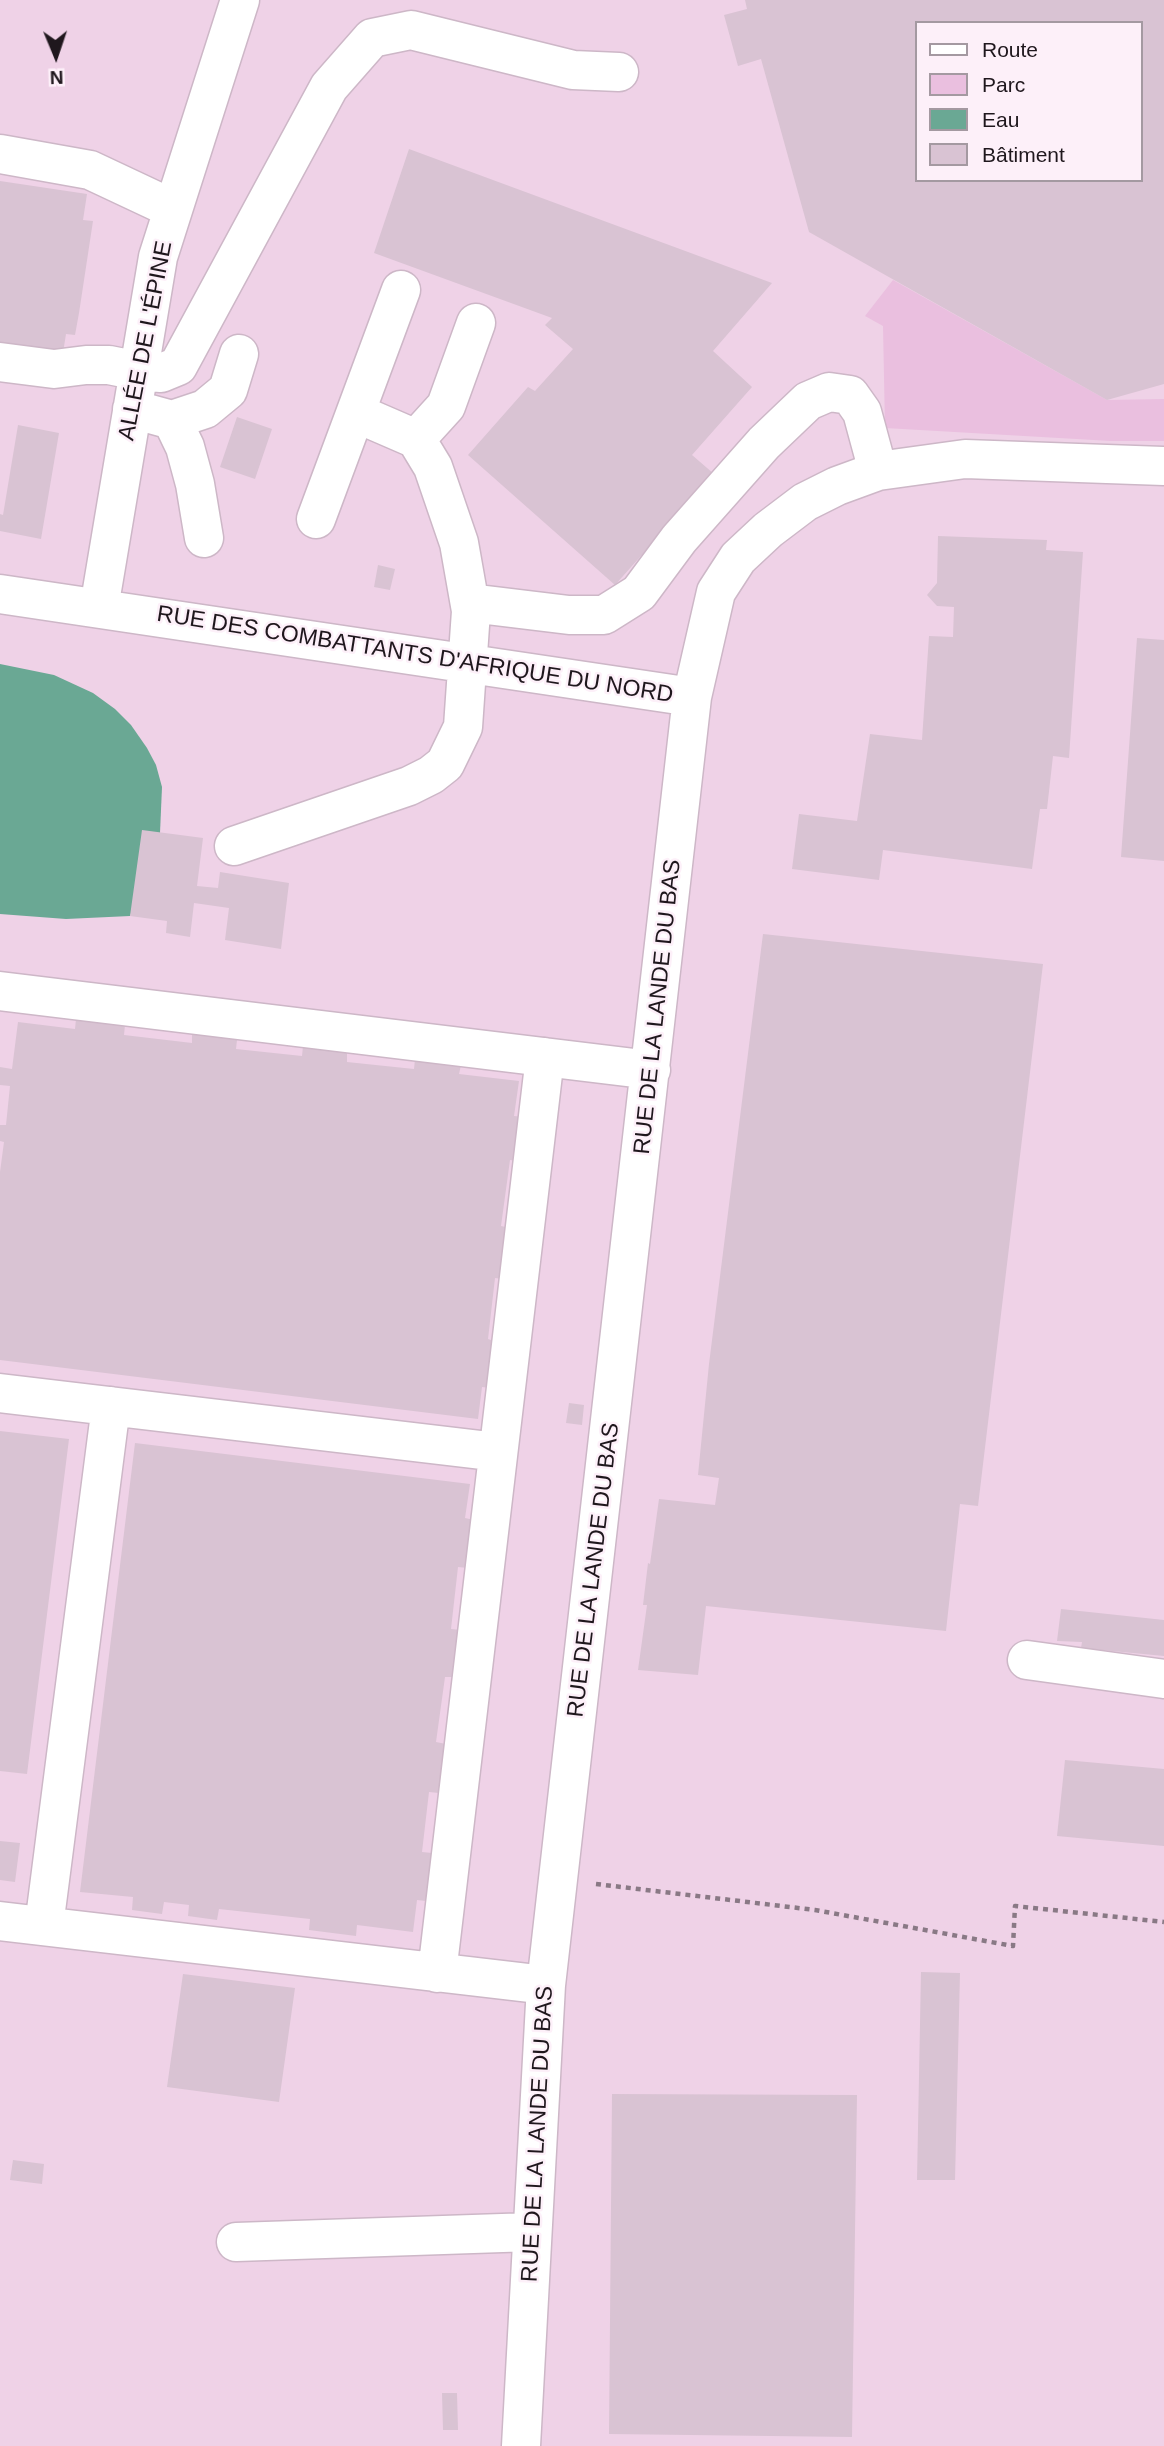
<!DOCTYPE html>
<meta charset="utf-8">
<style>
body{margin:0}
#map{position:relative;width:1164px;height:2446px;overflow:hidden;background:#f6dff0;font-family:Arial,sans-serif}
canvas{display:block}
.legend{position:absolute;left:915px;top:21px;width:228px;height:161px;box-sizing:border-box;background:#fdf0f9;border:2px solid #a499a1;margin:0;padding:9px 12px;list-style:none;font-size:21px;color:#1f171d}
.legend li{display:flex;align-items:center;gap:14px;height:35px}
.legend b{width:35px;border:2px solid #a499a1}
.north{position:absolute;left:21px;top:21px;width:70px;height:70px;-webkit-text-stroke:5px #fdf0f9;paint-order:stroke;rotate:178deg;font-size:19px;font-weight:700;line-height:28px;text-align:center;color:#1f171d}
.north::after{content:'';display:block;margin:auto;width:24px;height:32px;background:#1f171d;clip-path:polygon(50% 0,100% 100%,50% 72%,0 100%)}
</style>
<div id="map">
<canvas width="1164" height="2446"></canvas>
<ul class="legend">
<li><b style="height:9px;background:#fff"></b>Route</li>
<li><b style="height:19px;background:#eabfdf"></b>Parc</li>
<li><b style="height:19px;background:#6aa894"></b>Eau</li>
<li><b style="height:19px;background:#d9c3d3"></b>Bâtiment</li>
</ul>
<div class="north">N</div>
</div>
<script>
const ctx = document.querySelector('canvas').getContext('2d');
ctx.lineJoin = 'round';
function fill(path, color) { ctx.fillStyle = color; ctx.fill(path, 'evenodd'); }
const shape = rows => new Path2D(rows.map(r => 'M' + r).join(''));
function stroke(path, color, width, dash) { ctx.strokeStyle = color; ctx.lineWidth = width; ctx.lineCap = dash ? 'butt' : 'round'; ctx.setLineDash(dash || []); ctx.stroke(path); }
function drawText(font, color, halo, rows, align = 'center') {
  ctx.font = font + ' Arial,sans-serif'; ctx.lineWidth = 5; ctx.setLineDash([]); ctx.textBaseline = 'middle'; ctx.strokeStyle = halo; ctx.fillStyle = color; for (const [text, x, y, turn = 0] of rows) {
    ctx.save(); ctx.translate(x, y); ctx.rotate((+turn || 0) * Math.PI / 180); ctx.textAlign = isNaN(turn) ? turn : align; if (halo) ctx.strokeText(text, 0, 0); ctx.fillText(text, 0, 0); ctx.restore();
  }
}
const built = shape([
 [0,0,1164,0,1164,2446,0,2446],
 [917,23,1141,23,1141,180,917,180]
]);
const green = shape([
 [893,280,1107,400,1164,399,1164,441,1111,441,885,428,883,326,865,316]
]);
const water = shape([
 [0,664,54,675,93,693,115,709,131,725,147,748,156,765,162,787,160,833,130,916,66,919,0,914]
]);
const building = shape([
 [745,0,1164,0,1164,384,1107,400,809,232,761,59,738,66,724,15,747,9],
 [917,23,1141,23,1141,180,917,180],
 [409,149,772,283,713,351,752,387,692,455,714,474,615,585,468,455,528,387,535,391,573,349,545,325,552,318,374,253],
 [0,181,87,194,83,220,93,221,79,313,75,335,66,334,62,359,0,349],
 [237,417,272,429,255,479,220,467],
 [18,425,59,433,41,539,0,531,0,514,3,515],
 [938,536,1047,540,1046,550,1083,552,1069,758,1053,756,1047,809,1040,809,1032,869,883,850,879,880,792,869,799,814,857,821,870,734,922,740,929,636,953,637,954,607,937,606,927,595,937,583],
 [378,565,395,569,390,590,374,587],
 [1137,638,1164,640,1164,861,1121,857],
 [142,830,203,838,197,886,218,888,220,872,289,883,281,949,225,940,229,908,194,903,190,937,166,933,167,921,130,916],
 [763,934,1043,964,978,1506,960,1504,946,1631,706,1606,698,1675,638,1670,647,1605,643,1605,648,1563,650,1564,659,1499,715,1505,719,1478,698,1475,709,1364],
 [76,1019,125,1025,124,1035,192,1043,192,1033,237,1040,236,1049,302,1056,303,1046,347,1052,347,1062,414,1069,415,1059,461,1065,459,1074,519,1081,514,1116,524,1117,518,1161,510,1160,501,1226,510,1228,503,1279,495,1278,488,1339,497,1342,491,1388,482,1387,478,1419,0,1360,0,1172,4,1142,0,1141,0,1125,6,1125,10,1086,0,1085,0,1067,12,1069,18,1022,75,1029],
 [569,1403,584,1405,582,1425,566,1423],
 [0,1431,69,1439,27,1774,0,1771],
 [135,1443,470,1484,465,1518,474,1520,468,1568,458,1567,451,1629,461,1630,454,1677,445,1677,436,1742,446,1744,439,1793,429,1792,422,1852,432,1853,426,1901,417,1900,413,1932,357,1925,356,1936,309,1930,310,1919,219,1909,217,1920,188,1916,189,1905,164,1902,162,1914,132,1910,133,1897,80,1892],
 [1061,1609,1164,1620,1164,1656,1081,1648,1082,1642,1057,1641],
 [1065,1760,1164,1769,1164,1846,1057,1836],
 [0,1841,20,1843,15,1882,0,1880],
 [921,1972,960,1973,955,2180,917,2180],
 [183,1974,295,1988,279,2102,167,2087],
 [612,2094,857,2095,852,2437,609,2434],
 [13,2160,44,2164,42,2184,10,2180],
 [442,2393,457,2393,458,2430,443,2430]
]);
const path = shape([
 [596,1884,815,1910,1013,1946,1015,1906,1164,1922]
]);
const minor = shape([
 [0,154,90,170,173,209],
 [0,362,54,369,86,365,109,365,139,371,161,373,178,366,329,87,372,38,411,30,573,70,619,72],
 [132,409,172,420,185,447,195,484,204,538],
 [172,420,205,409,228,390,239,354],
 [416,439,446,406,476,323],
 [316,519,401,290],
 [0,594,692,697,716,592,738,558,768,530,805,502,837,486,878,471,965,459,1164,466],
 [470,603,569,615,604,615,639,593,679,539,764,443,808,401,829,392,850,395,862,412,878,471],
 [99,608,158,257,240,0],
 [234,846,409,786,431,775,445,764,463,727,471,611,459,543,433,467,416,439,356,413],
 [0,991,651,1070],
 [0,1393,498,1452],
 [1027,1660,1164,1679],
 [0,1921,546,1985],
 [44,1926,111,1406],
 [437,1973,545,1057],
 [236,2242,532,2232],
 [521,2446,546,1985,692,697]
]);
const streetNames = [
 ["ALLÉE DE L'ÉPINE",146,341,-79],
 ["RUE DES COMBATTANTS D'AFRIQUE DU NORD",415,655,9],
 ["RUE DE LA LANDE DU BAS",658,1007,-84],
 ["RUE DE LA LANDE DU BAS",594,1570,-83],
 ["RUE DE LA LANDE DU BAS",538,2134,-87]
];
fill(built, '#efd2e7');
fill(green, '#eabfdf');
fill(water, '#6aa894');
fill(building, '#d9c3d3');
stroke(minor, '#cdb7c7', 41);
stroke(path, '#897985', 4.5, [5, 5]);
stroke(minor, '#fff', 38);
drawText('23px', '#1f171d', '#fdf0f9', streetNames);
</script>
